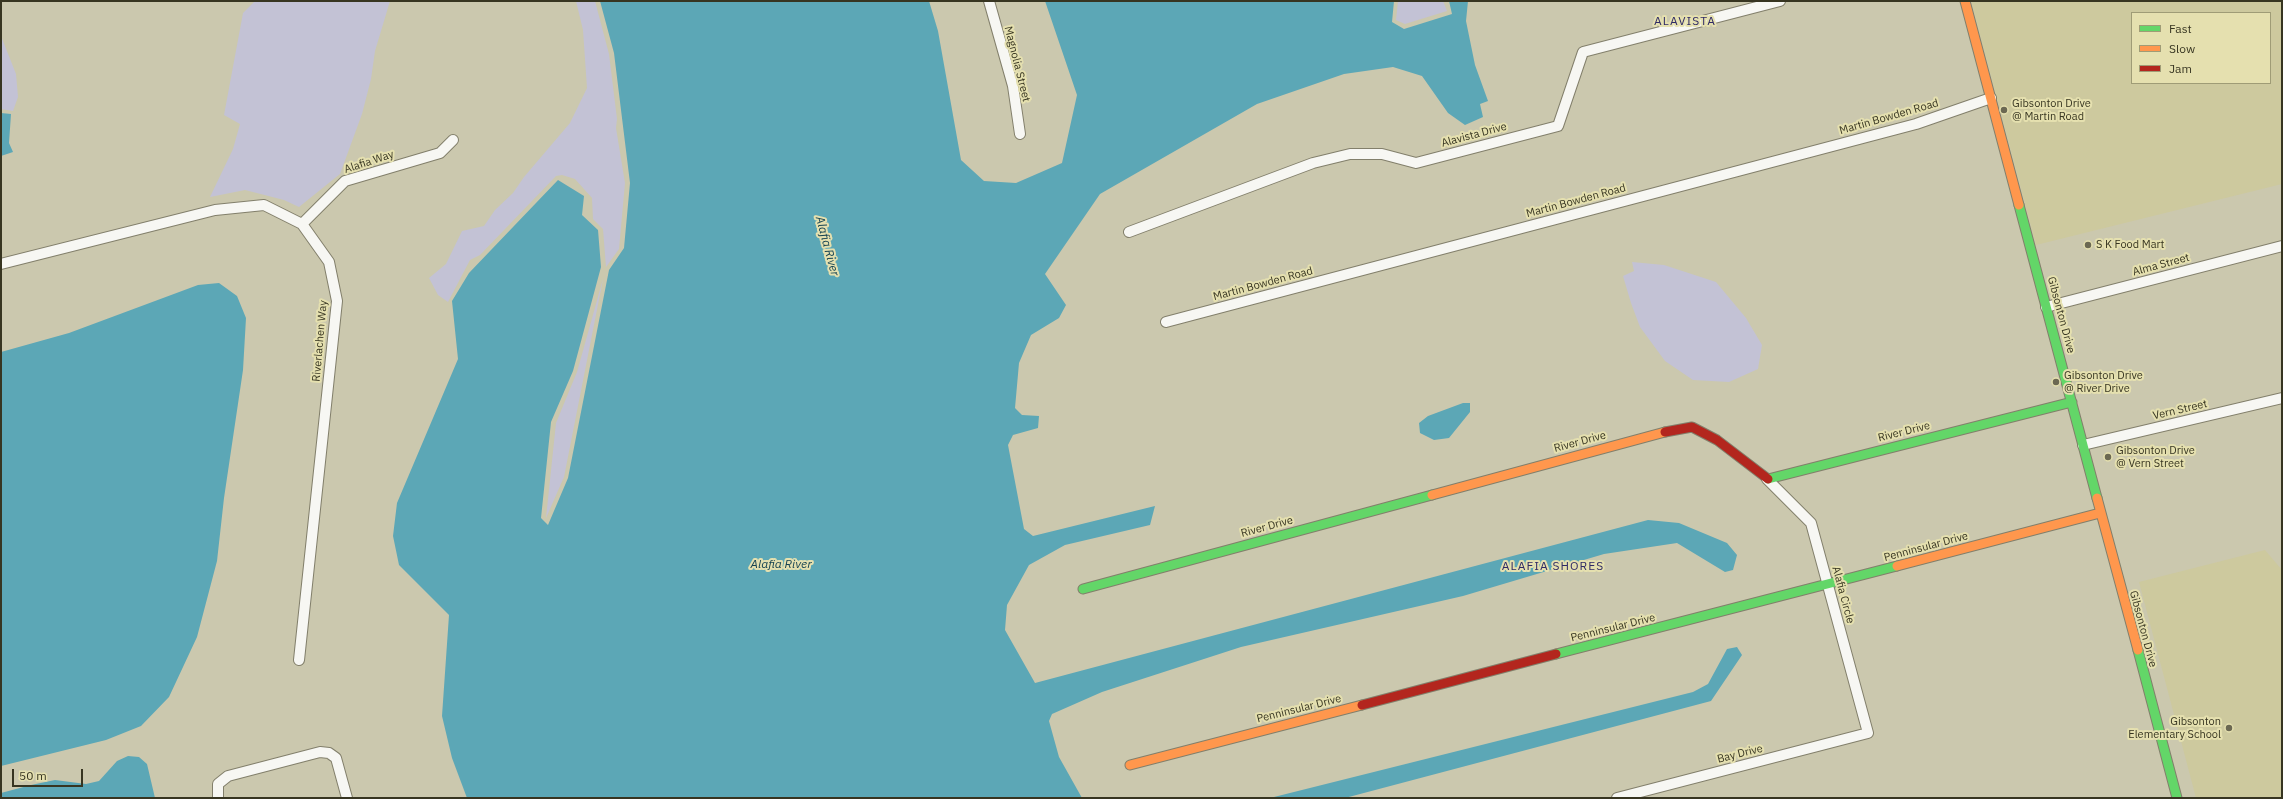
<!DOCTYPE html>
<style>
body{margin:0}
#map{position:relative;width:2283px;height:799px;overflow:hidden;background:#cbc8ae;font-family:"IBM Plex Sans",sans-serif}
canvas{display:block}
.frame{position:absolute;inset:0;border:2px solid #373521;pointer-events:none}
.legend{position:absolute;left:2131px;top:12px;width:140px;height:72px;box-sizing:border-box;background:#e5e0af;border:1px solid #9f9c76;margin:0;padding:5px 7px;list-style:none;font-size:12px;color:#373521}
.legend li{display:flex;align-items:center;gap:8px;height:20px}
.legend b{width:20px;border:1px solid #9f9c76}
.scale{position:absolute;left:12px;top:769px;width:71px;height:18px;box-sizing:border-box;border:2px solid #373521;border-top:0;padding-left:5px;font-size:12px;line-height:14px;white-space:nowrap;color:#373521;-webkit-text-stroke:3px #e5e0af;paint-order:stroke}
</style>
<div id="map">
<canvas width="2283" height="799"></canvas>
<div class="frame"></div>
<ul class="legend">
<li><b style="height:5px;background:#63d668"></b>Fast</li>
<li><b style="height:5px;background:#ff974d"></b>Slow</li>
<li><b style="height:5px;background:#b3261e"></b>Jam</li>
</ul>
<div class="scale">50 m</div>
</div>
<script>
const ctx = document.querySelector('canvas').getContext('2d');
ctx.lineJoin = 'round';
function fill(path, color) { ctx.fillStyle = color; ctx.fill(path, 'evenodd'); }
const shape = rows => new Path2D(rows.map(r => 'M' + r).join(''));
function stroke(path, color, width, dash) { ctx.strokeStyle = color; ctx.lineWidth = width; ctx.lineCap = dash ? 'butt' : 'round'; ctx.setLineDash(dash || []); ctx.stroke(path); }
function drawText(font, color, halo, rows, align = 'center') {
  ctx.font = font + ' "IBM Plex Sans",sans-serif'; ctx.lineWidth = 4; ctx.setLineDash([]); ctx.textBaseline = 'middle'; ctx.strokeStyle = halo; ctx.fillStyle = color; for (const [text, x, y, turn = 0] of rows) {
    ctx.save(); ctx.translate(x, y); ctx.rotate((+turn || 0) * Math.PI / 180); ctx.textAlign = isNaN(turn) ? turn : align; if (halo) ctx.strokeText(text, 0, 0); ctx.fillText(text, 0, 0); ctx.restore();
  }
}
const built = shape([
 [1971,1,2282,1,2282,184,2036,245],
 [2132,13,2270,13,2270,83,2132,83],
 [2265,550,2282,570,2282,798,2196,798,2139,582]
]);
const green = shape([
 [255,1,390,1,375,51,371,79,362,114,340,174,299,207,284,200,245,190,210,197,233,149,240,124,224,115,243,13],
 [576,1,595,1,609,54,617,119,616,128,625,183,619,249,606,267,603,229,593,219,592,198,575,179,562,175,556,176,480,255,470,260,448,302,438,295,429,278,446,264,462,231,484,226,495,210,513,193,524,177,570,123,587,88,583,30],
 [1398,1,1443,1,1447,11,1405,24,1396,20],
 [1,36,16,74,18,97,13,111,1,109],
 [1632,262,1664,265,1716,282,1746,318,1762,345,1758,369,1729,382,1693,380,1665,361,1640,327,1631,303,1623,276,1634,271],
 [603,279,564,477,546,518,556,423,577,372]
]);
const water = shape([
 [600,1,929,1,938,31,961,160,984,181,1016,183,1062,163,1077,95,1045,1,1394,1,1392,22,1404,29,1452,14,1449,1,1468,1,1466,21,1475,65,1488,101,1480,104,1483,117,1465,125,1448,113,1422,76,1393,67,1344,74,1257,104,1100,194,1045,274,1066,305,1059,318,1031,335,1019,363,1015,408,1022,415,1039,416,1038,428,1013,435,1008,445,1024,529,1033,536,1155,506,1150,525,1065,545,1029,565,1007,605,1005,630,1035,683,1648,520,1679,523,1727,543,1737,555,1733,570,1725,572,1677,543,1604,554,1463,596,1241,647,1102,692,1052,714,1049,721,1059,757,1082,798,467,798,452,758,442,716,449,615,399,565,393,536,397,503,458,359,452,301,469,273,558,180,584,196,582,215,598,230,601,267,573,371,551,422,541,518,548,525,568,478,609,270,624,248,630,183,614,53],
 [1,113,11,114,9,143,13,152,1,156],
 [219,283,237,296,246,318,243,370,224,498,217,561,197,637,169,697,141,726,106,740,1,766,1,352,69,333,198,285],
 [1463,403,1470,403,1470,412,1449,438,1434,440,1420,433,1419,423,1428,416],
 [1737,647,1742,655,1711,701,1345,798,1270,798,1693,692,1708,684,1727,649],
 [128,756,139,757,147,764,155,798,1,798,1,793,31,785,55,780,86,784,99,781,117,761]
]);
const street = shape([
 [989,1,1013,86,1020,134],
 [302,224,345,181,440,153,453,140],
 [1129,232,1313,163,1350,154,1382,154,1416,163,1558,126,1583,52,1780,1],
 [1,264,215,210,264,205,302,224,329,262,337,301,299,660],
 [2046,307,2282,246],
 [1166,322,1916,124,1991,98],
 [2083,445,2282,398],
 [218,798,218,784,228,776,320,752,329,753,336,758,347,798],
 [1617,798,1868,733,1811,523,1767,479]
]);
const fast = shape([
 [2019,205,2097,498],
 [1768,479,2072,402],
 [1083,589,1432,495],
 [2138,650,2177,798],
 [1556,654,1897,566]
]);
const slow = shape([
 [1965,1,2019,205],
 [1432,495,1665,432],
 [2097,498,2138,650],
 [1897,566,2100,513],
 [1130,765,1362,705]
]);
const jam = shape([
 [1665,432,1692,427,1717,440,1768,479],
 [1362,705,1556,654]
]);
const markers = [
 [2004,110,4,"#6b6852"],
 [2088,245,4,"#6b6852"],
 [2056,382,4,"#6b6852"],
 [2108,457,4,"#6b6852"],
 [2229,728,4,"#6b6852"]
];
const streetNames = [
 ["Magnolia Street",1017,64,76],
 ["Martin Bowden Road",1889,117,-16],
 ["Alavista Drive",1474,135,-15],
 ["Alafia Way",369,162,-18],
 ["Martin Bowden Road",1576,201,-15],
 ["Alma Street",2161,265,-15],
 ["Martin Bowden Road",1263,284,-15],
 ["Gibsonton Drive",2061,315,75],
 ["Riverlachen Way",320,341,-85],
 ["Vern Street",2180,410,-13],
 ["River Drive",1904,432,-14],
 ["River Drive",1580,442,-15],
 ["River Drive",1267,527,-15],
 ["Penninsular Drive",1926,547,-15],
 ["Alafia Circle",1843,595,75],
 ["Penninsular Drive",1613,628,-14],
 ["Gibsonton Drive",2143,629,75],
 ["Penninsular Drive",1299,709,-14],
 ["Bay Drive",1740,754,-14]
];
const poiNames = [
 ["Gibsonton Drive",2012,104],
 ["@ Martin Road",2012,117],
 ["S K Food Mart",2096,245],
 ["Gibsonton Drive",2064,376],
 ["@ River Drive",2064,389],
 ["Gibsonton Drive",2116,451],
 ["@ Vern Street",2116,464],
 ["Gibsonton",2221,722,"right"],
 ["Elementary School",2221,735,"right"]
];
const neighbourhoodNames = [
 ["ALAVISTA",1685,22],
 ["ALAFIA SHORES",1553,567]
];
const waterNames = [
 ["Alafia River",827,246,75],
 ["Alafia River",781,565]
];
fill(built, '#cdc99e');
fill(green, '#c3c2d5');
fill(water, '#5ca7b6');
stroke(street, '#827f6b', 12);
stroke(fast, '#827f6b', 11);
stroke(slow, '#827f6b', 11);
stroke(jam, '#827f6b', 11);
stroke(street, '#f7f7f3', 10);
stroke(fast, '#63d668', 9);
stroke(slow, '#ff974d', 9);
stroke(jam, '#b3261e', 9);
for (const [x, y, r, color] of markers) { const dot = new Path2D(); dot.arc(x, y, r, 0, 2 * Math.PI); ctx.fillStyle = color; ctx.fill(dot); stroke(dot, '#e5e0af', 1.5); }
drawText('11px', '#373521', '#e5e0af', streetNames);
drawText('11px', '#373521', '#e5e0af', poiNames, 'left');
ctx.letterSpacing = '1px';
drawText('12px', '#2f2a65', '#e5e0af', neighbourhoodNames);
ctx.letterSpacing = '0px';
drawText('italic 12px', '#164352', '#e5e0af', waterNames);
</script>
